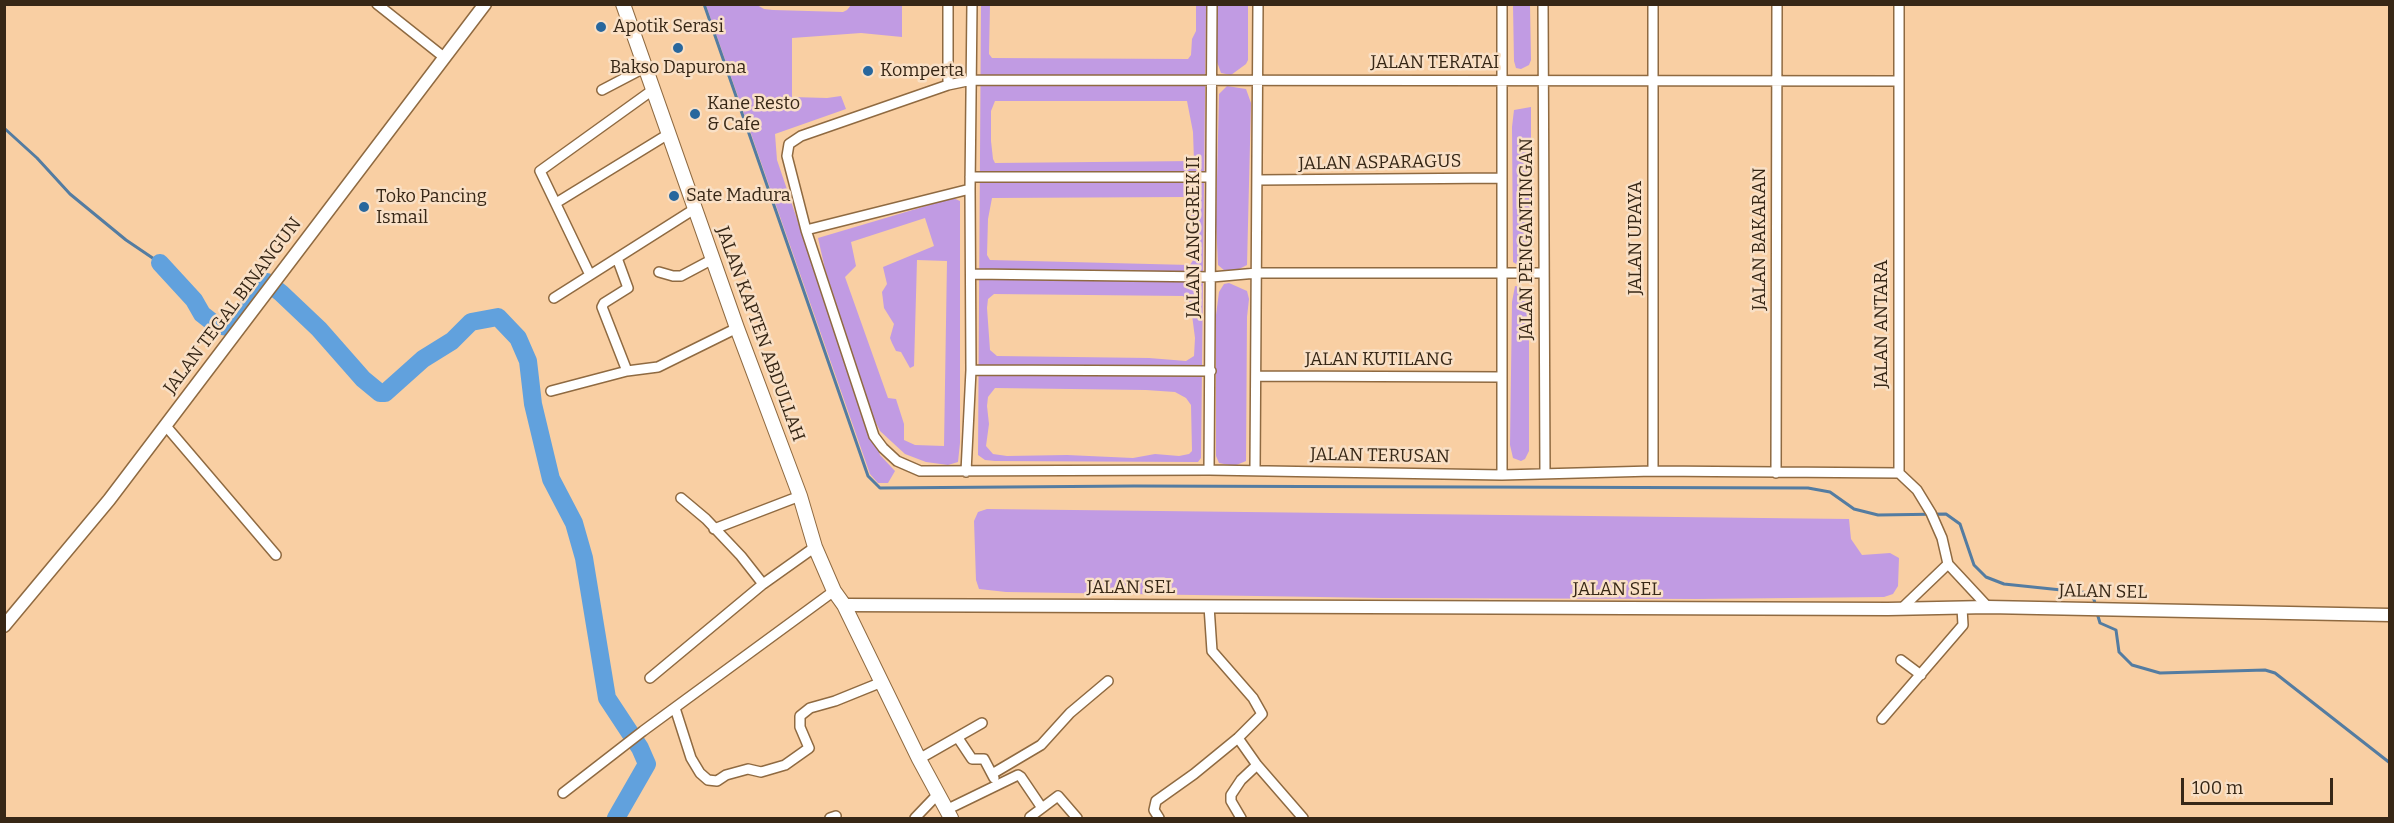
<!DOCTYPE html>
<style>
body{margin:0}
#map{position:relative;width:2394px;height:823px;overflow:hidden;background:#f9cfa3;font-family:Bitter,serif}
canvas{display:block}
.frame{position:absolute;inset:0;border:6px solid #372716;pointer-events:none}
.scale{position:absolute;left:2181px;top:778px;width:152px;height:27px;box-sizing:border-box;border:3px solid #372716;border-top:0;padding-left:8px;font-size:18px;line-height:21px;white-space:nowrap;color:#372716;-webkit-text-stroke:4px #f9e0c6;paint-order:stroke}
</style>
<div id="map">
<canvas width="2394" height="823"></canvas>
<div class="frame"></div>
<div class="scale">100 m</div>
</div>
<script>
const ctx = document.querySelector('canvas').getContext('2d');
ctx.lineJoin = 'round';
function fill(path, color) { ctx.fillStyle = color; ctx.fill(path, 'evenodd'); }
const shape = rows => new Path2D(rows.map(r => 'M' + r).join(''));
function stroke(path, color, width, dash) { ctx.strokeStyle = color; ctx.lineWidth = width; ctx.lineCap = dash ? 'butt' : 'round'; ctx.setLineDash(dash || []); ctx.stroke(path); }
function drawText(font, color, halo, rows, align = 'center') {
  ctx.font = font + ' Bitter,serif'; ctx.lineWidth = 5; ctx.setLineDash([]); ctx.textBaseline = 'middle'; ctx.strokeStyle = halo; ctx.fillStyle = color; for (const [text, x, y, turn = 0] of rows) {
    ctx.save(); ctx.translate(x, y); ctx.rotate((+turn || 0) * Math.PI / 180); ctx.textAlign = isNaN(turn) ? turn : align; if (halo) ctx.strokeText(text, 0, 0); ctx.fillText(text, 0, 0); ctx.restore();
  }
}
const green = shape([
 [706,5,757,5,764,9,773,10,843,12,847,10,851,5,902,5,902,37,861,33,792,38,792,97,827,98,841,96,846,109,775,134,777,160,835,331,880,455,895,471,888,483,878,483,870,474],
 [981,5,990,5,989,54,992,58,1188,59,1191,55,1192,39,1196,31,1196,5,1206,5,1201,458,1198,462,995,461,985,460,978,455],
 [995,101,1187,101,1193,132,1194,161,995,163,993,159,991,141,991,111],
 [1185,197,1189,200,1194,234,1195,257,1190,265,990,260,987,255,988,219,992,198],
 [994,294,1183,296,1194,306,1192,315,1195,338,1194,356,1186,361,1149,358,997,356,990,350,987,308,988,299],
 [995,388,1146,390,1175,392,1186,398,1191,405,1192,451,1189,454,1179,456,1155,454,1133,458,1067,455,1007,456,993,454,986,446,989,424,987,406,988,397],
 [1216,5,1248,5,1248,60,1246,64,1231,75,1221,73,1216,59],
 [1513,5,1530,5,1531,60,1529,65,1521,69,1516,68,1514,61],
 [1227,86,1246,89,1251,103,1247,265,1239,269,1225,271,1218,265,1216,222,1219,94],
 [1531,107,1531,240,1529,263,1525,267,1521,267,1513,262,1512,127,1514,110],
 [953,198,960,201,960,443,958,462,948,465,926,462,905,454,880,431,872,415,825,269,818,238],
 [925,218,934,246,883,267,887,284,882,292,884,308,894,324,890,338,892,343,896,351,901,352,910,368,914,366,917,260,947,261,944,446,915,445,904,440,904,424,896,399,888,398,845,277,856,266,851,242],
 [1229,283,1247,291,1249,299,1247,317,1246,461,1234,466,1219,463,1216,456,1216,315,1219,292,1224,284],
 [1515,286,1521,287,1527,293,1529,318,1529,451,1525,459,1521,461,1513,458,1510,445,1512,302],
 [987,509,1849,519,1851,539,1862,555,1890,553,1899,558,1898,586,1893,594,1884,597,1698,599,1383,598,1006,592,979,589,976,580,974,521,978,512]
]);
const stream = shape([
 [704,4,868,476,880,488,1134,486,1808,488,1830,492,1854,509,1878,515,1946,514,1960,524,1974,565,1986,577,2004,584,2090,593,2093,596,2096,607],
 [4,128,37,158,70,194,126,240,160,263],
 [2097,613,2100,623,2116,630,2119,652,2132,665,2160,673,2265,670,2275,673,2390,763]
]);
const river = shape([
 [160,263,194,300,202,314,216,325,227,327,238,319,267,282,281,293,319,329,363,379,380,393,385,393,423,359,452,341,471,322,498,317,518,338,528,361,533,404,551,479,574,523,584,558,607,698,640,748,647,764,616,818]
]);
const minor = shape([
 [377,4,445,58],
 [948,4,948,85],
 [1502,4,1502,475],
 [1543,4,1545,474],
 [1899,4,1899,473,1917,490,1931,513,1942,538,1948,564,1901,609],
 [1898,81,972,80,948,85,801,136,789,144,787,156,806,230,874,436,883,448,897,461,920,471,1209,470,1502,475,1653,471,1899,473],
 [602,90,646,67],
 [970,177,1210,177],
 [1258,180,1502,178],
 [556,203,670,133],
 [806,230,970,189,972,4],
 [617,258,628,288,604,303,602,307,627,371],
 [659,272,673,276,681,276,713,259],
 [972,274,1212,277,1257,273,1543,273],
 [590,275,540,171,654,89],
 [554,298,696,208],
 [971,370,1211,371],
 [1256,376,1502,377],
 [551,391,627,371,658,367,737,328],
 [165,425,276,555],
 [1209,470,1212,4],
 [1255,471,1258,4],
 [1653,471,1653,4],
 [966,472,971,370,970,189],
 [1776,473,1777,4],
 [681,498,706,519,741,556,763,584],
 [714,529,800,496],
 [1948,564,1988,607],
 [1901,660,1921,675],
 [650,678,763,584,815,547],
 [675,708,691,758,700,773,708,780,717,781,726,775,748,769,761,772,785,765,809,748,800,727,800,716,810,708,835,701,882,682],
 [1882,719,1963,625,1962,608],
 [958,738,972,759,984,759,994,778],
 [1238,738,1257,765,1303,818],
 [919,759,982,723],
 [992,774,1041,745,1070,713,1108,681],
 [563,793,643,731,834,591],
 [946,810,1018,775,1021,777,1042,808],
 [1030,817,1058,796,1077,818],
 [830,818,836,816],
 [915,818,937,795],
 [1159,818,1154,810,1156,801,1194,774,1238,738,1262,714,1253,698,1212,651,1209,606],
 [1241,818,1231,801,1231,795,1241,780,1257,765]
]);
const tertiary = shape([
 [844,605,1888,609,1988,607,2390,615],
 [4,626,109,500,485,4]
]);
const secondary = shape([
 [623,4,737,328,800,496,815,547,834,591,844,605,919,759,951,818]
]);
const markers = [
 [601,27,6,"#28679d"],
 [678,48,6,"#28679d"],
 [868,71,6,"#28679d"],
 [695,114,6,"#28679d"],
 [674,196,6,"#28679d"],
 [364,207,6,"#28679d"]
];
const poiNames = [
 ["Apotik Serasi",613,27],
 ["Bakso Dapurona",678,68,"center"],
 ["Komperta",880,71],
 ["Kane Resto",707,104],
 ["& Cafe",707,125],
 ["Sate Madura",686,196],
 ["Toko Pancing",376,197],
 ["Ismail",376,218]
];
const streetNames = [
 ["JALAN TERATAI",1435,63],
 ["JALAN ASPARAGUS",1380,163,-1],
 ["JALAN ANGGREK II",1194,237,-90],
 ["JALAN UPAYA",1636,238,-90],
 ["JALAN PENGANTINGAN",1527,239,-90],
 ["JALAN BAKARAN",1760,239,-90],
 ["JALAN TEGAL BINANGUN",233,306,-53],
 ["JALAN ANTARA",1882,324,-90],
 ["JALAN KAPTEN ABDULLAH",760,334,70],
 ["JALAN KUTILANG",1379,360],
 ["JALAN TERUSAN",1380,456,1],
 ["JALAN SEL",1131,588],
 ["JALAN SEL",1617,590],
 ["JALAN SEL",2103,592,1]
];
fill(green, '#c19be3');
stroke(stream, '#547ca1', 3);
stroke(river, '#61a1dd', 18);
stroke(minor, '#8f6a41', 12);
stroke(tertiary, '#8f6a41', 15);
stroke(secondary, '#8f6a41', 16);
stroke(minor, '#fff', 9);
stroke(tertiary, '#fff', 12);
stroke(secondary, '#fff', 14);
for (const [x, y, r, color] of markers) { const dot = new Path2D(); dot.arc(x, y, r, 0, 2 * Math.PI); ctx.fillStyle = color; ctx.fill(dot); stroke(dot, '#f9e0c6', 2); }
drawText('18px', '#372716', '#f9e0c6', poiNames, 'left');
drawText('18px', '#372716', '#f9e0c6', streetNames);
</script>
